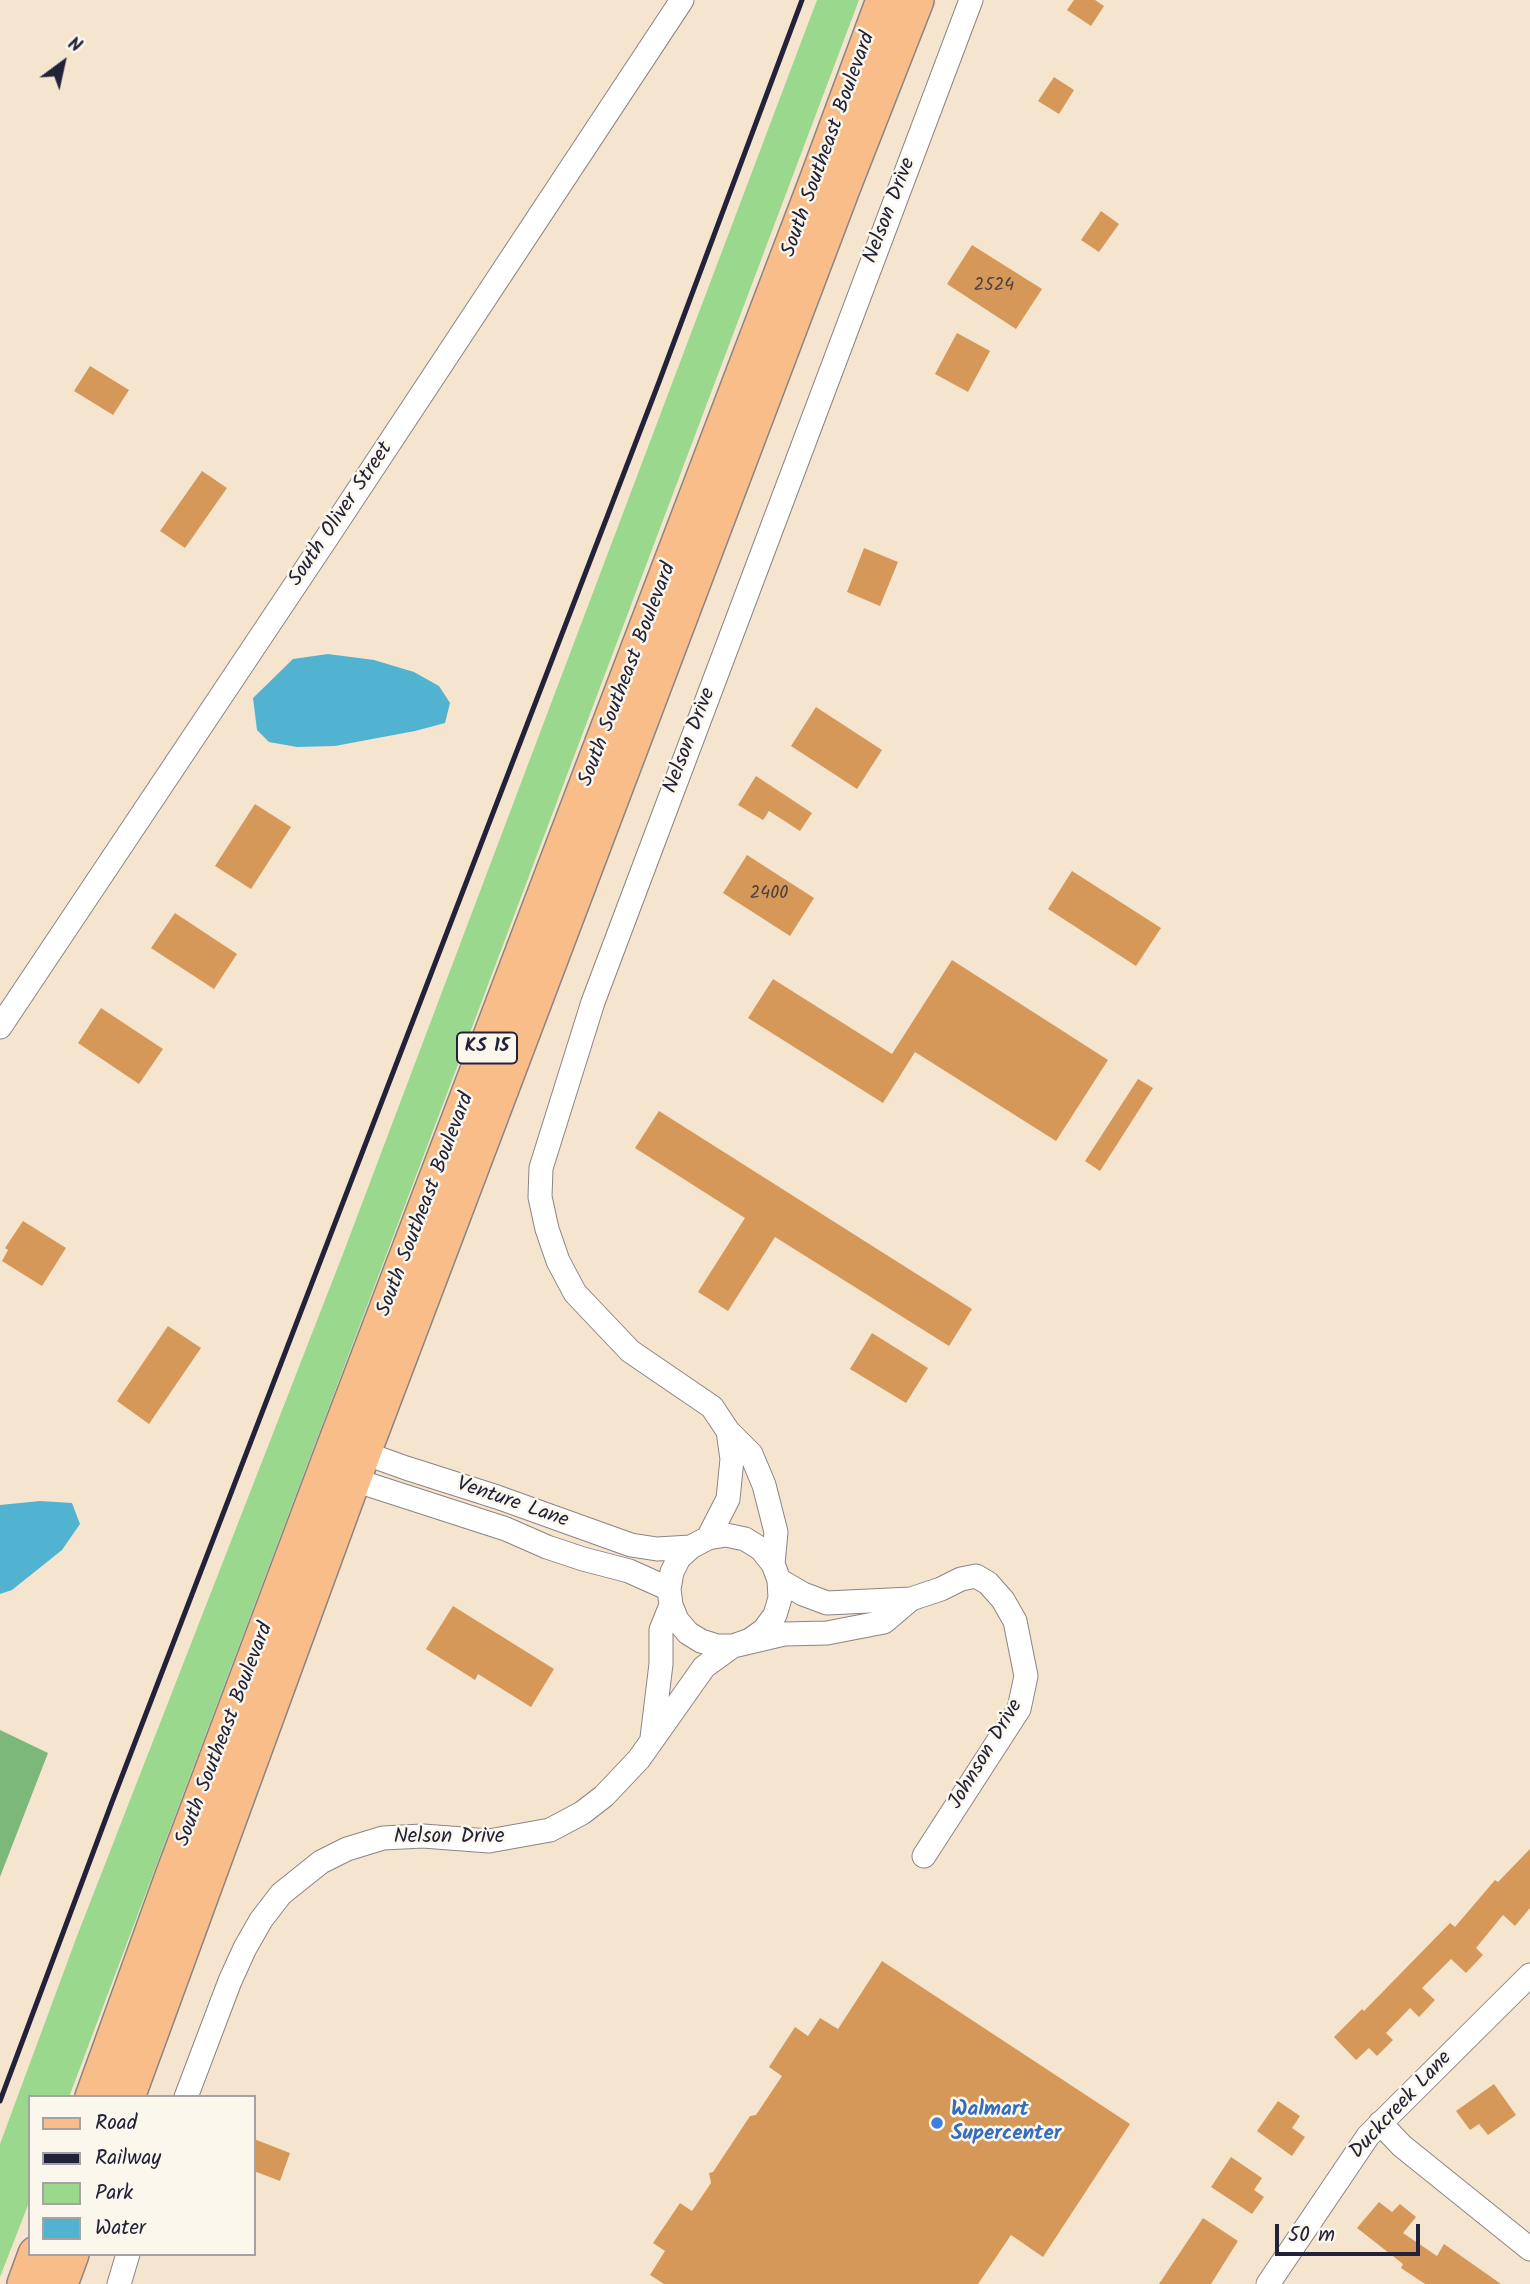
<!DOCTYPE html>
<style>
body{margin:0}
#map{position:relative;width:1530px;height:2284px;overflow:hidden;background:#f5e5ce;font-family:Kalam,sans-serif}
canvas{display:block}
.legend{position:absolute;left:28px;top:2095px;width:228px;height:161px;box-sizing:border-box;background:#fbf7ec;border:2px solid #a4a2a5;margin:0;padding:9px 12px;list-style:none;font-size:21px;color:#22223b}
.legend li{display:flex;align-items:center;gap:14px;height:35px}
.legend b{width:35px;border:2px solid #a4a2a5}
.north{position:absolute;left:28px;top:28px;width:70px;height:70px;-webkit-text-stroke:5px #fbf7ec;paint-order:stroke;rotate:33deg;font-size:19px;font-weight:700;line-height:28px;text-align:center;color:#22223b}
.north::after{content:'';display:block;margin:auto;width:24px;height:32px;background:#22223b;clip-path:polygon(50% 0,100% 100%,50% 72%,0 100%)}
.scale{position:absolute;left:1275px;top:2224px;width:145px;height:32px;box-sizing:border-box;border:4px solid #22223b;border-top:0;padding-left:9px;font-size:21px;line-height:24px;white-space:nowrap;color:#22223b;-webkit-text-stroke:5px #fbf7ec;paint-order:stroke}
</style>
<div id="map">
<canvas width="1530" height="2284"></canvas>
<ul class="legend">
<li><b style="height:9px;background:#f8bd89"></b>Road</li>
<li><b style="height:9px;background:#22223b"></b>Railway</li>
<li><b style="height:19px;background:#9ad88e"></b>Park</li>
<li><b style="height:19px;background:#52b3d1"></b>Water</li>
</ul>
<div class="north">N</div>
<div class="scale">50 m</div>
</div>
<script>
const ctx = document.querySelector('canvas').getContext('2d');
ctx.lineJoin = 'round';
function fill(path, color) { ctx.fillStyle = color; ctx.fill(path, 'evenodd'); }
const shape = rows => new Path2D(rows.map(r => 'M' + r).join(''));
function stroke(path, color, width, dash) { ctx.strokeStyle = color; ctx.lineWidth = width; ctx.lineCap = dash ? 'butt' : 'round'; ctx.setLineDash(dash || []); ctx.stroke(path); }
function drawText(font, color, halo, rows, align = 'center') {
  ctx.font = font + ' Kalam,sans-serif'; ctx.lineWidth = 5; ctx.setLineDash([]); ctx.textBaseline = 'middle'; ctx.strokeStyle = halo; ctx.fillStyle = color; for (const [text, x, y, turn = 0] of rows) {
    ctx.save(); ctx.translate(x, y); ctx.rotate((+turn || 0) * Math.PI / 180); ctx.textAlign = isNaN(turn) ? turn : align; if (halo) ctx.strokeText(text, 0, 0); ctx.fillText(text, 0, 0); ctx.restore();
  }
}
const green = shape([
 [817,0,859,0,69,2097,30,2097,30,2200,0,2277,0,2144,77,1936,341,1259]
]);
const forest = shape([
 [0,1730,48,1753,0,1877]
]);
const water = shape([
 [328,654,374,660,414,672,439,686,450,703,445,723,415,731,335,746,297,747,269,742,257,730,253,698,293,659],
 [40,1501,72,1503,80,1524,62,1550,12,1590,0,1594,0,1505]
]);
const building = shape([
 [1074,0,1095,0,1104,6,1091,26,1067,10],
 [1054,77,1074,90,1059,114,1038,101],
 [1101,211,1119,224,1099,252,1081,240],
 [972,245,1042,289,1016,329,947,284],
 [957,333,990,351,968,392,935,374],
 [90,366,129,390,113,415,74,391],
 [202,471,227,488,185,548,160,531],
 [864,548,898,562,880,606,847,592],
 [816,707,882,750,857,789,791,746],
 [756,776,812,813,800,831,769,811,763,820,738,805],
 [255,804,291,827,251,889,215,866],
 [747,855,814,898,790,936,723,893],
 [1072,871,1161,928,1136,966,1048,909],
 [175,913,237,954,214,989,151,948],
 [952,960,1108,1060,1056,1141,915,1052,883,1103,748,1018,773,979,892,1054],
 [101,1008,163,1049,139,1084,78,1043],
 [1138,1079,1153,1088,1100,1171,1085,1161],
 [659,1111,972,1309,949,1346,775,1237,728,1311,698,1292,745,1218,635,1148],
 [23,1221,66,1248,42,1286,2,1261,8,1250,5,1248],
 [168,1326,201,1348,149,1424,117,1401],
 [872,1333,928,1368,906,1403,850,1369],
 [453,1606,554,1669,531,1707,478,1674,475,1680,426,1649],
 [1530,1849,1530,1908,1515,1926,1503,1915,1476,1948,1483,1955,1466,1973,1451,1959,1422,1988,1435,2000,1419,2017,1410,2008,1386,2033,1393,2040,1377,2056,1369,2048,1356,2060,1334,2037,1362,2009,1364,2011,1450,1923,1455,1927,1495,1880,1498,1882],
 [882,1961,1130,2124,1043,2257,1011,2235,978,2284,664,2284,650,2275,665,2251,653,2243,680,2203,692,2211,711,2183,709,2173,713,2172,750,2116,756,2115,782,2076,769,2067,795,2027,808,2036,820,2018,838,2029],
 [1494,2084,1516,2115,1488,2135,1479,2124,1470,2130,1456,2111],
 [1278,2101,1300,2116,1292,2128,1305,2137,1292,2156,1257,2131],
 [254,2139,290,2153,280,2181,254,2171],
 [1231,2157,1262,2178,1254,2190,1264,2197,1252,2214,1211,2187],
 [1379,2202,1392,2212,1400,2204,1416,2217,1403,2233,1437,2256,1444,2244,1501,2284,1425,2284,1401,2268,1403,2264,1357,2228],
 [1203,2218,1238,2241,1211,2284,1159,2284]
]);
const minor = shape([
 [0,1027,328,536,682,0],
 [350,1448,406,1468,497,1497,631,1545,657,1549,691,1547],
 [342,1476,506,1529,547,1547,583,1559,629,1571,669,1589],
 [708,1538,728,1499,732,1459,728,1431],
 [773,1564,761,1549,745,1539,726,1535,708,1538,691,1547,679,1558,672,1572,669,1589,671,1605,677,1620,688,1633,701,1641,717,1646,733,1646,750,1640,764,1630,775,1615,780,1598,779,1580,773,1564,776,1532,764,1485,751,1454,728,1431,712,1407,630,1351,575,1293,558,1261,547,1229,540,1197,541,1168,593,1002,971,0],
 [779,1580,803,1594,827,1603,911,1599,941,1589,961,1579,976,1576,988,1583,1003,1600,1015,1621,1026,1676,1019,1709,924,1856],
 [652,1738,661,1664,661,1630,671,1605],
 [186,2097,230,1981,245,1948,261,1920,281,1894,321,1862,347,1849,383,1838,423,1836,489,1841,550,1830,582,1813,604,1796,639,1759,704,1667,733,1646,784,1634,827,1633,884,1622,911,1599],
 [1380,2123,1402,2146,1530,2249],
 [119,2284,128,2254],
 [1268,2284,1368,2136,1530,1975]
]);
const primary = shape([
 [93,2097,173,1876,336,1443,817,181,884,0],
 [127,2097,353,1479,843,186,916,0],
 [25,2284,36,2254],
 [60,2284,71,2254]
]);
const rail = shape([
 [0,2101,112,1802,659,382,802,0]
]);
const markers = [
 [937,2123,7,"#3f7fe0"]
];
const numberNames = [
 ["2524",994,287],
 ["2400",769,895]
];
const shields = [
 [487,1048,60]
];
const shieldNames = [
 ["KS 15",487,1048]
];
const streetNames = [
 ["South Southeast Boulevard",830,145,-70],
 ["Nelson Drive",891,211,-69],
 ["South Oliver Street",342,515,-56],
 ["South Southeast Boulevard",629,675,-69],
 ["Nelson Drive",691,741,-69],
 ["South Southeast Boulevard",427,1205,-69],
 ["Venture Lane",512,1504,19],
 ["South Southeast Boulevard",226,1735,-69],
 ["Johnson Drive",987,1755,-59],
 ["Nelson Drive",449,1838],
 ["Duckcreek Lane",1402,2106,-47]
];
const shopNames = [
 ["Walmart",951,2111],
 ["Supercenter",951,2135]
];
fill(green, '#9ad88e');
fill(forest, '#7bb879');
fill(water, '#52b3d1');
fill(building, '#d59859');
stroke(minor, '#8c8484', 25);
stroke(primary, '#8c8484', 38);
stroke(minor, '#fff', 23);
stroke(primary, '#f8bd89', 35);
stroke(rail, '#22223b', 5);
for (const [x, y, r, color] of markers) { const dot = new Path2D(); dot.arc(x, y, r, 0, 2 * Math.PI); ctx.fillStyle = color; ctx.fill(dot); stroke(dot, '#fbf7ec', 2.5); }
drawText('18px', '#4f4042', null, numberNames);
for (const [x, y, w] of shields) { const box = new Path2D(); box.roundRect(x - w / 2, y - 15.5, w, 31, 5); ctx.fillStyle = '#fbf7ec'; ctx.fill(box); stroke(box, '#22223b', 2); }
drawText('bold 19px', '#22223b', null, shieldNames);
drawText('21px', '#22223b', '#fbf7ec', streetNames);
drawText('bold 21px', '#366cbe', '#fbf7ec', shopNames, 'left');
</script>
